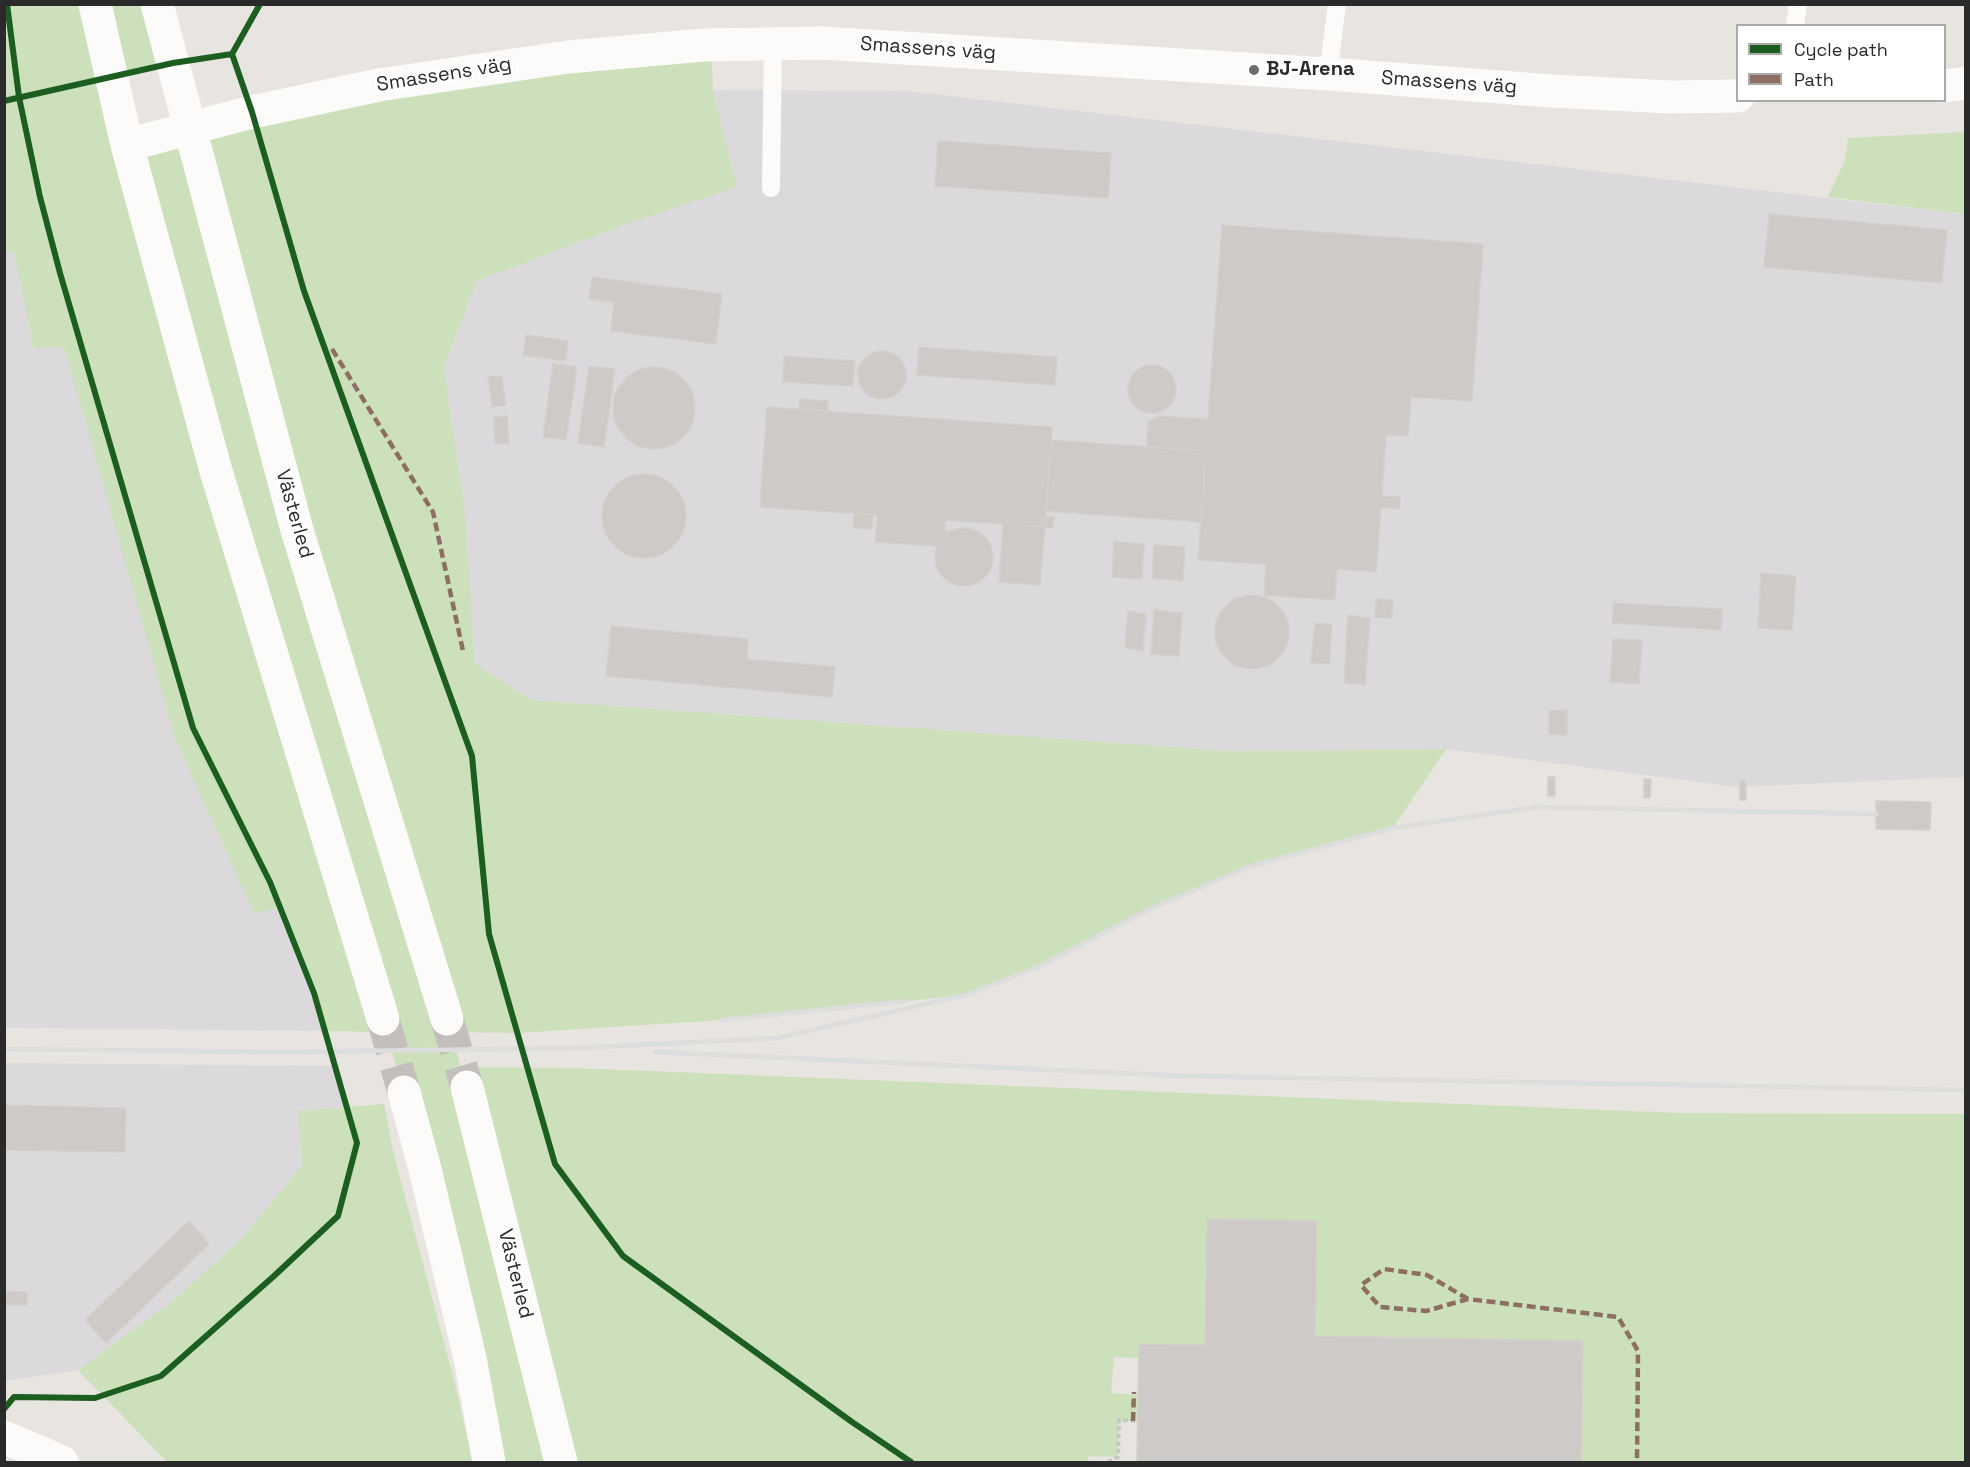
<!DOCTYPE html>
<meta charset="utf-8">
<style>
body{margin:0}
#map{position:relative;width:1970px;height:1467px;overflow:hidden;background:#e8e4e0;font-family:"Space Grotesk",sans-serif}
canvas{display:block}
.frame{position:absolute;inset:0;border:6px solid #2a2a2a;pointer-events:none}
.legend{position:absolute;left:1736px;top:24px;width:210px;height:78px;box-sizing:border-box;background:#fff;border:2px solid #aaa;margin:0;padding:8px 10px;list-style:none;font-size:18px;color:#2a2a2a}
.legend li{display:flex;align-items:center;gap:12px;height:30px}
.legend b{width:30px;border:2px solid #aaa}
</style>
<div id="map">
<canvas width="1970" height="1467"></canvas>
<div class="frame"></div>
<ul class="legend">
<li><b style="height:8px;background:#1b5e20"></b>Cycle path</li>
<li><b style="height:8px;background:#8d6e63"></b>Path</li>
</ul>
</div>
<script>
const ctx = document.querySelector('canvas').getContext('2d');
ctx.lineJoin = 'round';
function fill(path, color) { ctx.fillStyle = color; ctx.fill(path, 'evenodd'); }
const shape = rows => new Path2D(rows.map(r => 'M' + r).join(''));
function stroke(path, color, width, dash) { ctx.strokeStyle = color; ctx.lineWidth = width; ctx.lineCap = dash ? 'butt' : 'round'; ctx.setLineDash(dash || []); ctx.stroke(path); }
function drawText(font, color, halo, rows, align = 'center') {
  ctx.font = font + ' "Space Grotesk",sans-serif'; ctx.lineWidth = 6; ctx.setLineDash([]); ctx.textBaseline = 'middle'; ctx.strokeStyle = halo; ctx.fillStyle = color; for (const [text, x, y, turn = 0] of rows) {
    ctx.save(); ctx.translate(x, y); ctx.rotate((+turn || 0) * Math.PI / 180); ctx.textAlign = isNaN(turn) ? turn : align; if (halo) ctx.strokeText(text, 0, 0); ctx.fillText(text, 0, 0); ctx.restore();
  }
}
const industrial = shape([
 [713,90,907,91,1965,214,1965,777,1736,787,1446,749,1228,751,532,700,475,665,465,511,444,368,477,281,635,221,736,187],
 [4,101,270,882,314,993,324,1031,5,1028],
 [4,1063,334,1066,347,1107,298,1111,302,1166,240,1240,169,1304,78,1370,5,1381]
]);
const green = shape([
 [4,5,157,5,173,63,111,78,127,144,711,45,713,90,737,187,635,221,477,281,444,367,465,511,475,664,532,700,1228,751,1446,749,1393,828,1251,866,1148,910,1038,967,966,995,722,1020,517,1033,451,1032,461,1067,575,1068,1680,1113,1965,1114,1965,1462,1581,1462,1583,1341,1315,1336,1317,1221,1207,1219,1205,1345,1139,1344,1139,1358,1114,1357,1111,1393,1138,1395,1137,1421,1119,1421,1118,1457,1088,1456,1088,1462,489,1462,404,1092,386,1032,324,1031,314,993,280,908,254,913,176,741,64,347,34,348,14,252,5,253],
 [1965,132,1965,214,1828,197,1845,160,1848,138],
 [384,1104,394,1155,454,1380,473,1462,167,1462,78,1370,169,1304,240,1240,302,1166,298,1111]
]);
const building = shape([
 [938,141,1111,153,1108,198,935,186,938,141],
 [1769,214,1947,230,1942,283,1764,267,1769,214],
 [1222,225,1483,244,1472,401,1411,397,1408,436,1386,435,1382,496,1400,497,1399,509,1381,507,1376,572,1337,569,1335,600,1264,595,1266,564,1198,560,1206,451,1147,447,1148,422,1159,416,1208,419,1222,225],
 [592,277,722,294,716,344,611,331,614,303,589,299,592,277],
 [526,335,568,341,565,361,523,355,526,335],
 [919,347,1057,357,1055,385,917,375,919,347],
 '858 375a24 24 0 1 1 48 0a24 24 0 1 1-48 0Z',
 [784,356,855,361,853,386,783,382,784,356],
 [553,363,577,367,566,440,543,437,553,363],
 '1128 389a24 24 0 1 1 48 0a24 24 0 1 1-48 0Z',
 [589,366,615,369,604,447,578,443,589,366],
 '613 408a41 41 0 1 1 82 0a41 41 0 1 1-82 0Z',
 [502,376,506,405,492,407,488,377,502,376],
 [800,399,828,401,828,411,799,409,800,399],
 [767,407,1052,427,1045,527,945,520,945,531,949,532,942,538,937,546,875,542,877,515,760,507,767,407],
 [507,416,509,443,495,444,494,417,507,416],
 [1051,440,1206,451,1201,522,1046,511,1051,440],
 '602 516a42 42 0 1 1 84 0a42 42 0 1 1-84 0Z',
 [854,514,873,515,872,529,853,528,854,514],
 [1046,517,1054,517,1053,528,1045,527,1046,517],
 [1003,524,1045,527,1040,585,999,582,1003,524],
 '935 557a29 29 0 1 1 58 0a29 29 0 1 1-58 0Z',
 [1114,542,1144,544,1142,579,1112,577,1114,542],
 [1154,545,1185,547,1183,581,1152,578,1154,545],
 [1761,573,1796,576,1792,630,1758,628,1761,573],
 '1215 632a37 37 0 1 1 74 0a37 37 0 1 1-74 0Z',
 [1376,599,1393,600,1392,618,1375,617,1376,599],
 [1614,603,1722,609,1721,630,1612,623,1614,603],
 [1154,610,1182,613,1179,656,1151,654,1154,610],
 [1128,611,1146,614,1143,651,1125,648,1128,611],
 [1348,615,1370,618,1365,685,1344,683,1348,615],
 [1315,623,1332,624,1329,664,1311,663,1315,623],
 [611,626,748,639,747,659,835,667,832,697,606,676,611,626],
 [1613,639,1642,640,1639,684,1610,682,1613,639],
 [1549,710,1567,710,1567,735,1549,734,1549,710],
 [1548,777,1555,777,1555,796,1548,796,1548,777],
 [1644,779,1651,779,1650,798,1644,798,1644,779],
 [1740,781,1746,781,1746,800,1740,800,1740,781],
 [1876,801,1931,802,1930,830,1876,829,1876,801],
 [4,1105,126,1108,125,1152,4,1150,4,1105],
 [1207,1219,1317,1221,1315,1336,1583,1341,1581,1462,1137,1462,1139,1344,1205,1345,1207,1219],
 [189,1221,209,1244,106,1343,85,1320,189,1221],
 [4,1291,27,1292,27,1305,4,1305,4,1291]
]);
const secondaryTunnel = shape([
 [383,1019,404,1092],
 [447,1019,467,1087]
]);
const path = shape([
 [1108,1462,1118,1457,1119,1420,1137,1421]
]);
const lane = shape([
 [1795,26,1798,4],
 [1328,74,1337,4],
 [771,188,773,44]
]);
const secondary = shape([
 [95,4,127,145,216,471,383,1019],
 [157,4,297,530,447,1019],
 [1944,86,1966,83],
 [127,145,252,112,379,85,568,57,704,45,822,43,1328,74,1552,91,1671,97,1738,96],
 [467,1087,561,1462],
 [404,1092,425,1169,470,1358,489,1462],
 [4,1437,62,1462]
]);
const rail = shape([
 [722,1020,906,1001],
 [4,1049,283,1052,577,1048,777,1038,966,995,1038,967,1148,910,1251,866,1393,828,1537,807,1876,814],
 [655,1052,1185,1076,1966,1090]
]);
const quiet = shape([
 [332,349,433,512,463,651],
 [1468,1299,1427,1275,1384,1269,1361,1285,1380,1307,1426,1311,1468,1299,1618,1317,1638,1351,1637,1462],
 [1133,1421,1134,1392]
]);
const cycleway = shape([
 [260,4,232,54,252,112,304,291,472,756,489,934,555,1164,623,1256,852,1422,911,1462],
 [4,101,173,63,232,54],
 [4,1409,14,1397,95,1398,161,1376,274,1276,338,1216,357,1143,314,993,270,882,193,728,60,273,40,197,19,97,7,4]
]);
const markers = [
 [1254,70,6,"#6c6b6a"]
];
const streetNames = [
 ["Smassens väg",928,49,4],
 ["Smassens väg",444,75,-9],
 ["Smassens väg",1449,83,4],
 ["Västerled",294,514,74],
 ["Västerled",515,1274,76]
];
const poiNames = [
 ["BJ-Arena",1266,70]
];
fill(industrial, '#dbd9db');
fill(green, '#cde0bc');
fill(building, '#cdcac7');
stroke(building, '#d3d0cc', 1.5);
stroke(secondaryTunnel, '#c2bfbc', 33, [33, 16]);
stroke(path, '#c6c6c5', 4, [4.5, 3]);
stroke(lane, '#fcfbfa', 18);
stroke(secondary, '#fcfbfa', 33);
stroke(rail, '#ddddde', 4.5);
stroke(quiet, '#8d6e63', 4.5, [9, 4.5]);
stroke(cycleway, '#1b5e20', 6);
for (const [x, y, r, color] of markers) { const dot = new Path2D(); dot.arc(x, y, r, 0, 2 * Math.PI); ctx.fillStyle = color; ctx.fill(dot); stroke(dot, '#fff', 2); }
drawText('20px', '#2a2a2a', '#fff', streetNames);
drawText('bold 20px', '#2a2a2a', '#fff', poiNames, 'left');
</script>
